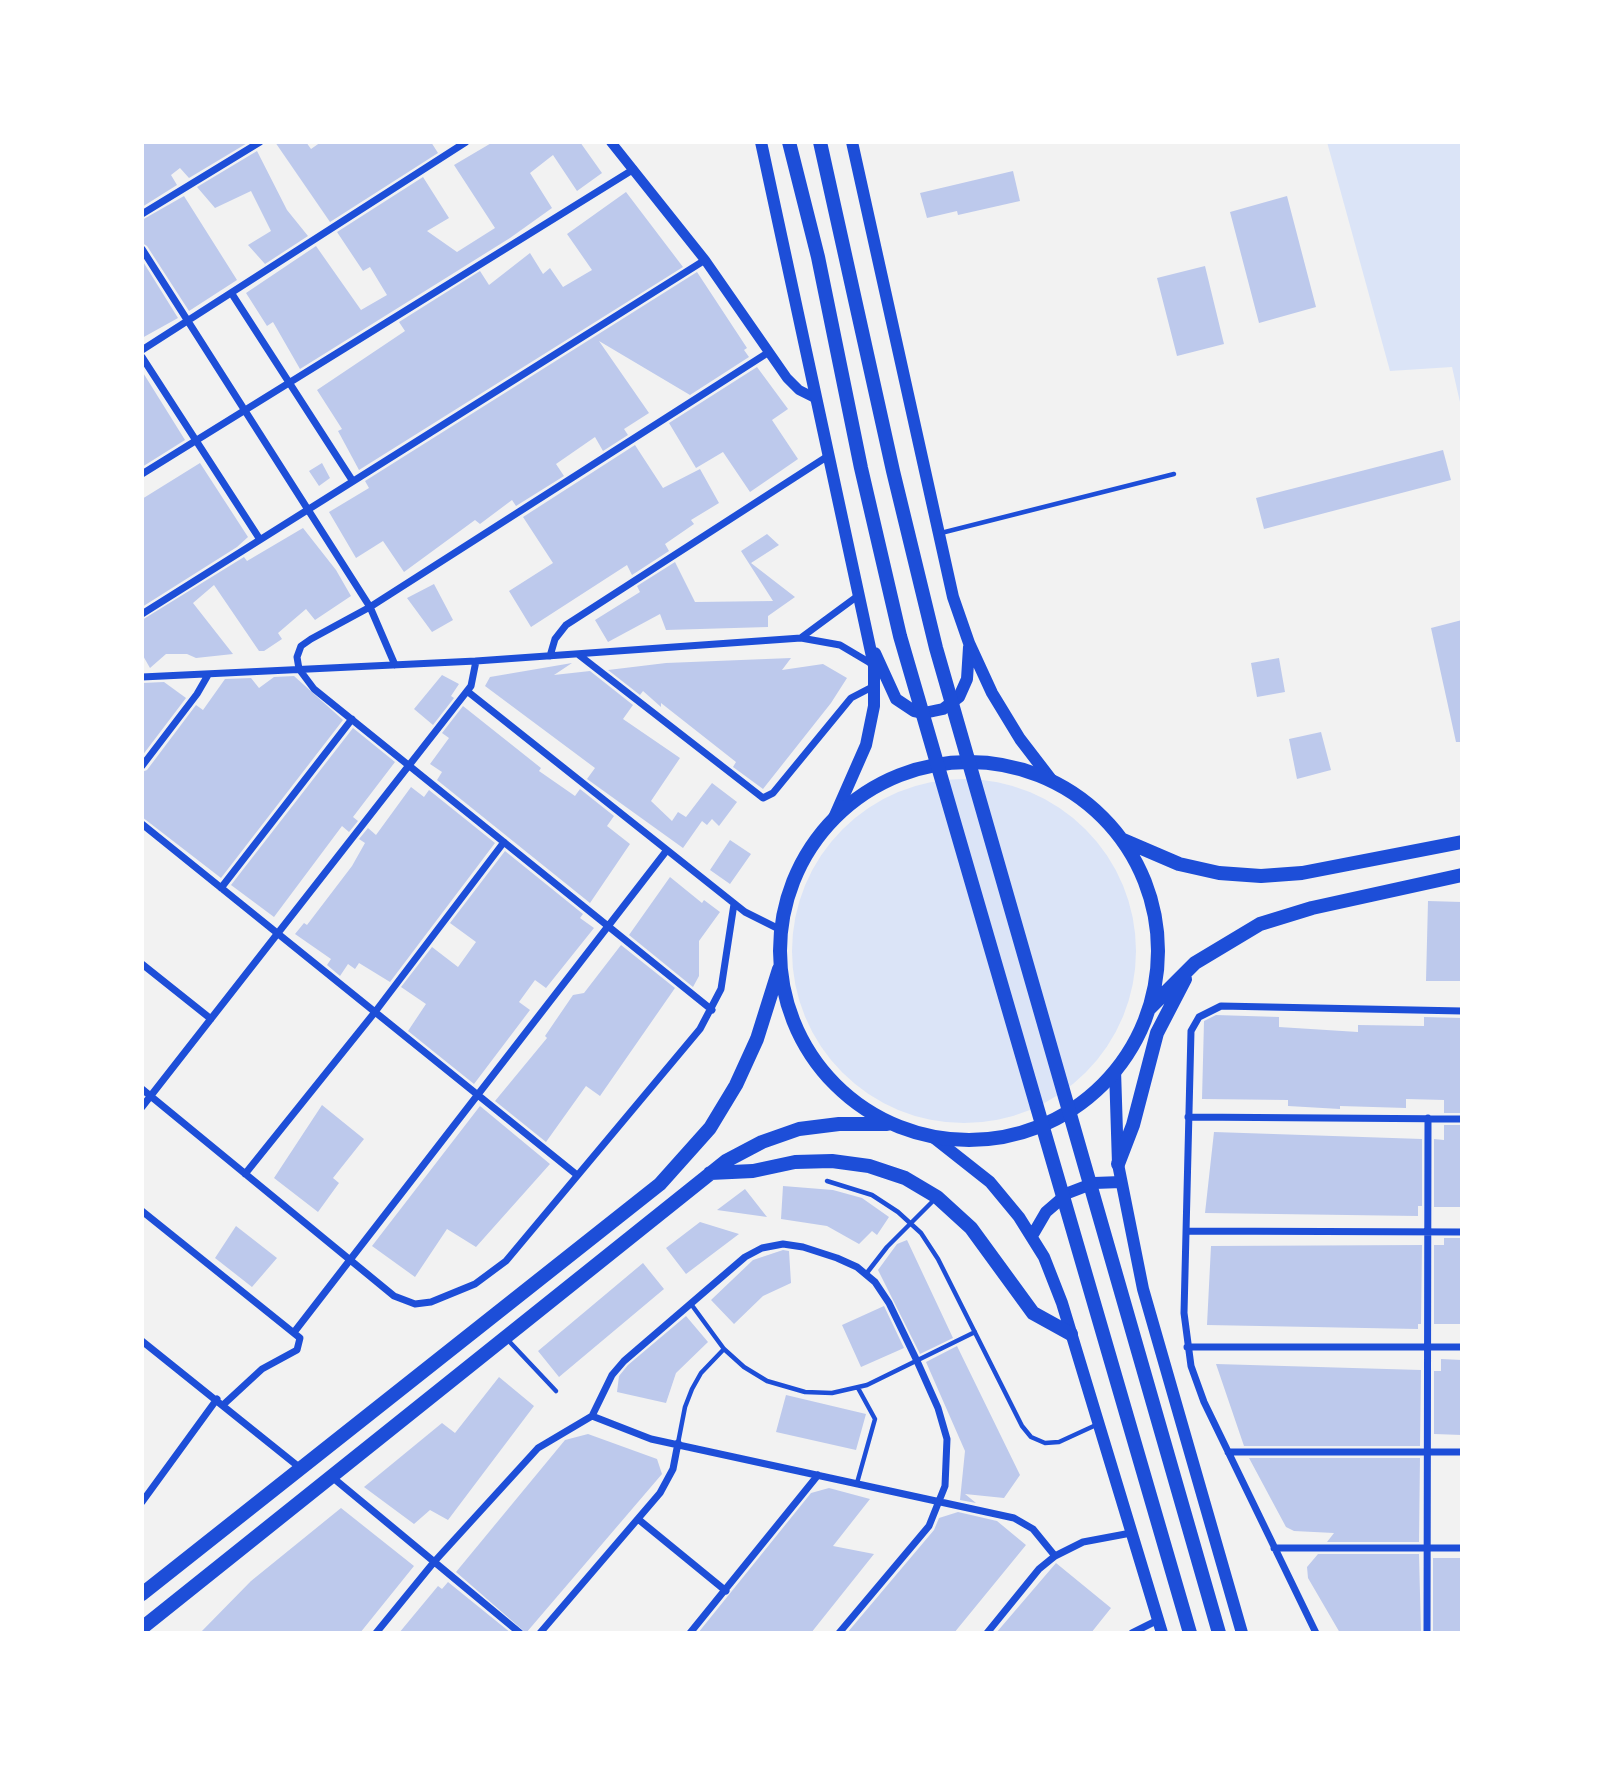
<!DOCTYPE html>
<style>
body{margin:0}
#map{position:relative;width:1604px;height:1775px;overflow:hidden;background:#f2f2f2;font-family:Karla,sans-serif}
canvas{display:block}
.frame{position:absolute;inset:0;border:144px solid #fff;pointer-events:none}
</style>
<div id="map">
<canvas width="1604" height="1775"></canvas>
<div class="frame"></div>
</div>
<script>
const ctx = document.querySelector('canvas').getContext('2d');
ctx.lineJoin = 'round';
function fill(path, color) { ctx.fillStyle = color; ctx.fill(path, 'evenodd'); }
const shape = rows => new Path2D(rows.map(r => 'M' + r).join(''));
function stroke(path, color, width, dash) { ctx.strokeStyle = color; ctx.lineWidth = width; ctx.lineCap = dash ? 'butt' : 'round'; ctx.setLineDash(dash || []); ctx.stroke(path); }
const green = shape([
 [1327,142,1462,142,1462,411,1452,367,1390,371],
 '792 951a172 172 0 1 1 344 0a172 172 0 1 1-344 0Z'
]);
const building = shape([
 [142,142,249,142,189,178,180,168,171,175,177,185,142,207],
 [275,142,306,142,311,149,321,142,431,142,438,153,330,222],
 [493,142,580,142,602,173,577,191,553,155,530,173,552,208,510,238,300,369,273,322,267,326,246,293,316,246,361,310,387,295,370,267,363,271,337,232,423,177,449,218,427,231,457,252,495,228,454,165],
 [257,151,287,210,308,236,265,264,248,245,271,231,251,191,215,208,197,187],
 [1013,171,1020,201,958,215,957,211,927,218,920,193],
 [626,192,683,267,359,470,338,431,342,429,317,390,405,331,399,322,480,271,489,285,530,253,543,274,550,268,563,287,592,270,567,234],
 [184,196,237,280,189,311,147,246,142,243,142,220],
 [1287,196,1316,307,1259,323,1230,212],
 [142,260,178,318,142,338],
 [1205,266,1224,344,1177,356,1157,278],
 [697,272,747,348,744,350,749,357,690,395,599,341,649,413,624,429,628,435,603,451,595,437,556,464,564,476,516,506,512,500,480,524,475,520,404,572,383,541,356,558,329,512,369,488,365,481],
 [757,367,788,409,772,420,798,459,750,492,723,452,696,468,669,423],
 [142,371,185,440,142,467],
 [635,445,663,488,700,469,719,503,691,520,694,524,665,544,669,551,632,575,627,565,531,627,509,591,553,563,523,517],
 [1443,450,1451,480,1264,529,1256,498],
 [200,463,248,537,237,547,142,607,142,499],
 [322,463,330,478,319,486,309,471],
 [303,528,336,570,351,596,315,620,306,609,278,633,282,639,264,651,259,651,214,585,193,603,233,654,196,658,187,654,166,654,150,668,142,654,142,620,244,557,247,561],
 [767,534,779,545,751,563,795,597,768,616,768,627,666,630,660,614,608,642,595,620,640,592,637,586,675,562,695,602,773,601,741,551],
 [434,584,453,620,432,632,407,598],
 [1462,620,1462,742,1456,742,1431,628],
 [791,658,782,670,823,664,847,678,831,703,763,789,733,767,736,762,661,703,661,707,643,691,640,695,608,670,666,663],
 [1279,658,1285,692,1257,697,1251,663],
 [572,663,554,675,590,671,633,705,623,719,680,758,651,801,672,821,678,812,686,817,712,783,737,802,719,826,712,819,707,825,702,821,683,848,587,779,595,768,485,686,490,677],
 [442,675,459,684,451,696,454,698,433,725,414,709],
 [294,676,343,720,221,878,142,817,142,772,147,770,196,705,203,710,225,679,251,678,259,688,274,677],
 [164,682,186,698,142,756,142,683],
 [463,706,541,768,539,771,575,796,580,789,614,816,607,826,630,844,590,903,437,780,442,772,430,764,449,738,442,733],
 [353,728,395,762,353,817,358,821,349,832,342,826,274,917,231,885],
 [1321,732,1331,770,1297,779,1289,739],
 [411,787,424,797,429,790,495,843,390,982,359,963,355,969,348,964,340,976,327,965,331,959,295,934,304,923,307,925,352,866,365,843,359,839,368,828,376,835],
 [730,840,751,854,730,884,710,870],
 [505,851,583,914,580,918,594,928,546,988,535,980,519,1002,530,1010,474,1084,408,1031,426,1004,401,987,432,947,458,967,476,942,450,923],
 [670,877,702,903,704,900,720,912,699,941,699,976,693,987,629,935],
 [1428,901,1462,902,1462,981,1426,981],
 [621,945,675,988,600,1096,586,1086,546,1142,495,1101,547,1038,545,1036,573,995,584,993],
 [1216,1015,1279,1017,1279,1027,1358,1032,1358,1025,1424,1026,1424,1017,1462,1018,1462,1113,1444,1113,1444,1100,1406,1099,1406,1108,1340,1106,1340,1109,1288,1106,1288,1100,1202,1099,1204,1021],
 [322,1105,364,1139,333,1178,339,1183,318,1212,274,1178],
 [480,1106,550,1164,476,1247,447,1229,415,1277,372,1246],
 [1444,1125,1462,1125,1462,1207,1434,1207,1434,1139,1444,1140],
 [1214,1132,1422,1139,1422,1206,1418,1206,1418,1216,1205,1213],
 [783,1186,833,1190,862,1198,889,1217,877,1235,872,1231,859,1244,827,1226,781,1219],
 [745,1189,767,1217,717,1210],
 [700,1222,739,1234,686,1274,666,1248],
 [236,1226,277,1258,252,1287,215,1258],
 [1444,1238,1462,1238,1462,1324,1434,1324,1434,1245,1444,1245],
 [907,1240,953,1338,920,1354,878,1270,897,1244],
 [1422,1245,1421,1324,1418,1324,1418,1329,1207,1325,1211,1246],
 [783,1250,789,1251,791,1283,763,1296,734,1324,711,1300,753,1260],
 [643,1263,664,1289,559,1377,538,1351],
 [884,1306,904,1348,861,1367,842,1325],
 [686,1316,708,1342,676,1373,666,1403,617,1392,619,1376,628,1365],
 [957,1346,1020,1475,1004,1498,965,1494,976,1503,960,1500,965,1451,926,1362],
 [1441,1359,1462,1360,1462,1435,1434,1434,1434,1371,1441,1371],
 [1216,1364,1421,1370,1420,1446,1244,1446],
 [499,1377,534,1406,448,1520,430,1510,414,1524,364,1487,442,1423,455,1433],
 [786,1395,866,1414,856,1450,776,1432],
 [588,1434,657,1459,662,1474,526,1633,456,1572,565,1440],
 [1249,1458,1420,1458,1419,1542,1327,1542,1334,1533,1294,1531,1286,1527],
 [829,1488,870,1499,833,1546,874,1554,811,1633,698,1633,811,1493],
 [341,1508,414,1566,360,1633,200,1633,251,1581],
 [958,1512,997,1521,1026,1545,954,1633,847,1633,934,1530,939,1518],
 [1318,1554,1419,1554,1421,1633,1340,1633,1308,1578,1307,1567],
 [1433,1558,1462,1558,1462,1633,1433,1633],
 [1056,1563,1111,1608,1091,1633,996,1633],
 [448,1582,511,1633,399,1633,438,1586,442,1589]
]);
const service = shape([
 [941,533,1174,474],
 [827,1181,872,1195,898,1212,921,1233,938,1259,1022,1426,1031,1437,1045,1443,1059,1442,1096,1425],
 [866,1274,887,1247,934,1200],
 [691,1304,724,1349,744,1367,767,1381,805,1392,832,1393,867,1385,975,1332],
 [506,1338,556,1391],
 [678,1443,685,1407,692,1389,701,1373,724,1349],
 [857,1483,875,1419,858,1388]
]);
const minor = shape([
 [142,214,260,142],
 [142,249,370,607,395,665],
 [232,294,352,480],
 [142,350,466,142],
 [142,357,259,538],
 [142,474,634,169],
 [142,614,705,260],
 [802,637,859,595],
 [579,655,763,798,773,793,851,698,874,686],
 [550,656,555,639,566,625,828,456],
 [142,677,476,661,801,638,840,645,872,664],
 [467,691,745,912,781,930],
 [142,766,197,694,208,675],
 [142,824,577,1175],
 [221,888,352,719],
 [142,964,211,1019],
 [712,1010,314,689,299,669,297,657,301,646,311,639,370,607,769,352],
 [142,1089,394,1296,415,1304,431,1302,475,1284,506,1261,700,1029,721,989,734,904],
 [142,1107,471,686,476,661],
 [1188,1117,1462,1119],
 [245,1174,375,1012,504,842],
 [142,1211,300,1338,297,1350,262,1369,223,1405],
 [1186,1231,1462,1232],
 [295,1331,667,850],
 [142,1341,299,1467],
 [1187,1347,1462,1347],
 [592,1416,651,1439,1014,1518,1033,1529,1055,1556],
 [1228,1452,1462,1452],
 [332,1477,520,1633],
 [142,1502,217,1399],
 [638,1519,726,1591],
 [1274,1548,1462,1548],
 [376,1633,434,1562,538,1448,592,1416,612,1375,624,1361,745,1257,762,1248,783,1244,803,1247,837,1258,857,1267,875,1282,889,1303,917,1361,938,1408,947,1439,945,1486,929,1526,839,1633],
 [540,1633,660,1493,673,1469,678,1443],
 [690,1633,818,1475],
 [987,1633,1039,1569,1055,1556,1083,1542,1131,1533],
 [1132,1633,1158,1620],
 [1316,1633,1204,1402,1191,1366,1184,1313,1191,1031,1199,1017,1221,1006,1462,1011],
 [1427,1633,1428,1118]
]);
const tertiary = shape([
 [611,142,705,260,787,378,799,390,815,398]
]);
const secondary = shape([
 [761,142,874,666,874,706,866,745,833,820],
 [852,142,953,597,969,643,992,693,1020,739,1053,782],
 [875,653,896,699,914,711,924,713,943,709,959,697,967,679,969,647],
 [1115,1070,1118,1164,1143,1289,1242,1633],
 [933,1137,990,1182,1019,1217,1044,1257,1062,1303,1162,1633],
 [1032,1236,1046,1212,1068,1193,1094,1183,1121,1182]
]);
const primary = shape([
 '780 951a189 189 0 1 1 378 0a189 189 0 1 1-378 0Z',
 [1123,840,1179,864,1219,873,1261,876,1302,873,1462,842],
 [1150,1008,1195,963,1260,924,1312,908,1462,875],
 [1118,1164,1133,1125,1157,1033,1185,979],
 [710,1173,753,1171,795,1162,832,1161,869,1166,905,1178,937,1197,971,1228,1033,1313,1071,1334],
 [142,1594,660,1184,710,1128,736,1085,757,1039,779,969],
 [142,1628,726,1161,762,1142,799,1129,839,1124,887,1124]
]);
const trunk = shape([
 [789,142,818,257,861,468,900,636,1190,1633],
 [820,142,893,471,936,648,1219,1633]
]);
fill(green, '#dbe4f7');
fill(building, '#bdc9ec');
stroke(service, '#1d4ed8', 4.5);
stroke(minor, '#1d4ed8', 7);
stroke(tertiary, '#1d4ed8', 10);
stroke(secondary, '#1d4ed8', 12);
stroke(primary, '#1d4ed8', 14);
stroke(trunk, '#1d4ed8', 14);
</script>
